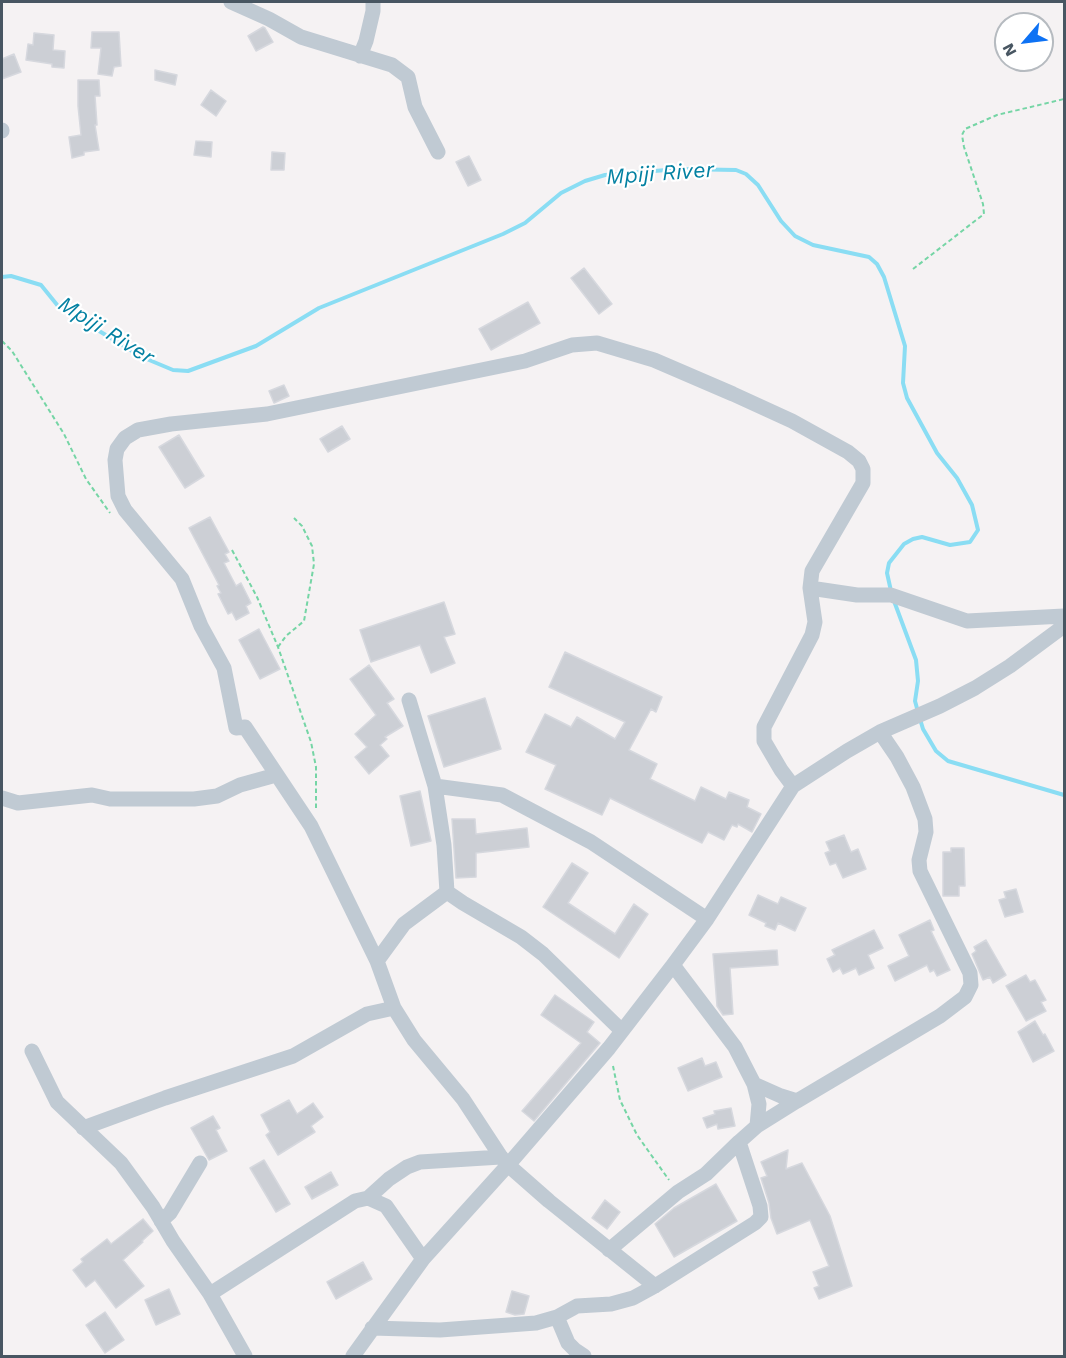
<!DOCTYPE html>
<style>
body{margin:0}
#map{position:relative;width:1066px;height:1358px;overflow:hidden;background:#f5f2f3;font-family:"Work Sans",sans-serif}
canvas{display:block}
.frame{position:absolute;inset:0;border:3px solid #485662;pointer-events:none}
.north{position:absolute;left:994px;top:12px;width:60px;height:60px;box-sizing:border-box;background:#fff;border:2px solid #b6bbc0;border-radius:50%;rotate:242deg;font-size:16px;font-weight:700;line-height:24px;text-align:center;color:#485662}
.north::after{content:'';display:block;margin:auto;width:21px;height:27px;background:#0e72f4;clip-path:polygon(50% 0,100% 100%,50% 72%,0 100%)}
</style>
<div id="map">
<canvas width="1066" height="1358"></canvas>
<div class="frame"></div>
<div class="north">N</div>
</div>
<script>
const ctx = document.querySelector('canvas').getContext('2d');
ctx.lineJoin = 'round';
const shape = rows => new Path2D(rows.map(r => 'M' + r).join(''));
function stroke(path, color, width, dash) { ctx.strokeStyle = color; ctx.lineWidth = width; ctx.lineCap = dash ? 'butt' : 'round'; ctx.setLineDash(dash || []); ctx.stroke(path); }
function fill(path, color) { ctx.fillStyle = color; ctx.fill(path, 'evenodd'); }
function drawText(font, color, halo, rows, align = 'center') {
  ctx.font = font + ' "Work Sans",sans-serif'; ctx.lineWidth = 4.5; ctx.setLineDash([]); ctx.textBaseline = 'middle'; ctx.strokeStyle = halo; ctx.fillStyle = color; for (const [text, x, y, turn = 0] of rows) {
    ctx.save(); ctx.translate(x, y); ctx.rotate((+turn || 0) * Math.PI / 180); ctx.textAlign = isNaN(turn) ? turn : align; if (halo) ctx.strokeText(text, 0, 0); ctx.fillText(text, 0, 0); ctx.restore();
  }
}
const stream = shape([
 [2,277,11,276,41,285,58,306,142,357,173,370,188,371,256,346,319,308,503,234,525,223,561,193,585,181,605,175,679,169,736,170,746,174,758,185,781,221,795,236,813,245,869,257,877,264,884,277,905,346,903,383,907,398,937,453,957,478,972,505,978,530,970,542,950,545,922,537,913,539,904,544,889,563,887,573,891,591],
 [894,601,916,660,918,681,915,701,918,712],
 [920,719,923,729,936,751,948,761,1064,795]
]);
const building = shape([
 [263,27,265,28,273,42,256,51,248,36,263,27],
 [92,32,119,32,121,66,114,67,112,76,98,74,101,48,91,48,92,32],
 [34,33,54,35,53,50,65,51,64,68,52,67,52,64,26,60,28,44,33,45,34,33],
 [14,54,21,72,2,79,2,59,14,54],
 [155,70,177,75,175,85,155,80,155,70],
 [78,80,99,80,100,96,95,96,97,125,95,125,99,150,84,152,84,155,72,158,69,137,81,135,78,106,78,80],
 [211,90,226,101,216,116,201,105,211,90],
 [196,141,212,142,211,157,194,155,196,141],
 [272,152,285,153,284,170,271,170,272,152],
 [469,156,481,180,468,186,456,162,469,156],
 [584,268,612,304,599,314,571,278,584,268],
 [528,302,540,323,491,350,479,329,528,302],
 [284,385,289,396,274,403,269,391,284,385],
 [342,426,350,439,328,452,320,439,342,426],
 [179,435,204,476,185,488,159,447,179,435],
 [210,517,229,552,225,554,229,561,224,563,236,586,241,583,251,603,246,606,249,613,236,620,232,612,228,614,218,594,221,593,217,586,219,585,189,528,210,517],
 [444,602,455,634,444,637,455,663,431,673,420,645,371,662,360,630,444,602],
 [259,629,280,669,260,679,239,640,259,629],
 [565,652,662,697,656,712,651,709,629,750,657,764,650,779,695,801,701,787,726,799,729,792,749,800,747,807,761,814,752,832,738,824,737,827,732,825,724,840,708,832,702,843,610,798,602,815,545,789,556,765,526,752,545,714,571,727,577,717,615,739,625,722,549,687,565,652],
 [369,665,394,699,387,703,403,726,385,737,387,739,380,745,389,756,369,774,355,757,367,747,355,734,376,715,350,679,369,665],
 [485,698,501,749,444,767,428,716,485,698],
 [420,791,431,841,411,846,400,796,420,791],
 [452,819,475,819,476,834,527,828,529,847,476,853,476,877,456,878,452,819],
 [844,835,851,852,858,849,866,869,843,878,836,863,830,865,825,853,830,851,826,842,844,835],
 [951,848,964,848,965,886,959,886,959,896,943,896,943,852,951,852,951,848],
 [572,863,588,873,568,903,615,934,634,904,648,914,619,958,543,907,572,863],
 [1016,889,1023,912,1005,917,999,900,1006,898,1004,892,1016,889],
 [758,895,778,904,781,897,806,908,795,931,778,923,775,930,765,926,766,923,749,915,758,895],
 [930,920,934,930,931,931,950,970,937,976,934,970,930,972,927,965,895,981,888,966,909,956,899,935,930,920],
 [874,930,883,948,868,955,874,968,859,975,856,968,843,974,840,968,833,972,827,959,835,955,832,950,874,930],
 [986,940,1006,975,993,983,990,977,983,980,972,954,976,951,974,947,986,940],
 [777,950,778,965,730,968,733,1014,723,1015,717,1006,713,954,777,950],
 [1026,975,1030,982,1035,980,1046,1000,1041,1002,1046,1011,1026,1021,1006,986,1026,975],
 [555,995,594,1022,587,1032,600,1043,534,1121,522,1111,581,1043,541,1015,555,995],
 [1035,1021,1043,1035,1045,1034,1054,1051,1033,1062,1018,1032,1035,1021],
 [702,1058,705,1066,716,1062,722,1077,688,1091,678,1068,702,1058],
 [289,1100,297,1114,313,1103,323,1117,311,1126,315,1132,278,1155,266,1135,270,1132,261,1115,289,1100],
 [731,1108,735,1126,718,1129,717,1124,707,1128,703,1118,715,1114,714,1111,731,1108],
 [213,1116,220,1128,216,1130,227,1151,209,1160,191,1128,213,1116],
 [788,1150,786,1169,802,1163,830,1216,852,1286,819,1299,814,1288,819,1286,813,1272,829,1266,810,1220,777,1234,771,1218,769,1203,761,1178,767,1176,761,1162,788,1150],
 [264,1160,290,1204,276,1212,250,1168,264,1160],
 [331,1172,338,1185,312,1199,305,1187,331,1172],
 [716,1184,737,1221,674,1257,655,1224,674,1208,716,1184],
 [605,1200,620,1212,607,1229,592,1218,605,1200],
 [143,1219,153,1231,142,1241,143,1242,123,1260,144,1286,116,1308,95,1280,86,1287,73,1270,83,1262,81,1259,107,1239,111,1244,143,1219],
 [363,1262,372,1279,336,1299,327,1282,363,1262],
 [169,1289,180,1314,156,1325,145,1300,169,1289],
 [512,1291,529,1296,524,1314,515,1315,506,1312,512,1291],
 [105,1312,124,1340,105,1353,86,1325,105,1312]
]);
const path = shape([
 [913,269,984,214,983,204,964,147,962,135,965,129,997,115,1064,99],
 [2,341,12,351,64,434,86,479,110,513],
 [232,550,257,597,278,647,311,742,316,767,316,809],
 [278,647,286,636,304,621,314,564,312,546,302,526,294,518],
 [613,1066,620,1100,637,1135,669,1180]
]);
const minor = shape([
 [231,2,269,19,301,37,392,65,408,77,415,107,438,152],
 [360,56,366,41,373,11,373,2],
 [2,130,2,131],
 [810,588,857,595,891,595,967,621,1064,616],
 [435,786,502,795,591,842,707,919],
 [2,798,18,803,92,795,110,799,194,799,217,796,240,785,276,775],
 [447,892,463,903,521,937,543,954,622,1031],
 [377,961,404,924,447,892,444,845,435,786,409,700],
 [673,965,735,1047,754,1084,759,1104,757,1126],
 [32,1051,57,1102,121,1163,153,1207,173,1241,210,1294,245,1356],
 [754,1084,781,1096,797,1101],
 [83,1128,165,1098,293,1056,367,1014,394,1008],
 [368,1198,389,1179,407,1167,420,1162,501,1157],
 [161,1221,170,1213,200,1163],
 [609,1250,678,1192,706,1174,739,1142,757,1126,797,1101,940,1016,965,997,971,985,970,973,920,871,919,860,926,832,925,819,913,787,897,757,880,732],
 [655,1286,549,1201,508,1165,501,1157,463,1099,414,1040,394,1008,377,961,311,826,245,727,236,728,224,668,201,626,182,579,125,510,118,496,115,460,117,449,125,438,138,430,171,424,267,414,525,361,572,345,597,343,654,360,733,394,792,421,848,452,859,461,863,469,863,483,812,571,810,588,815,622,812,635,764,727,764,741,781,770,793,786],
 [210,1294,355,1201,368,1198,386,1206,423,1259],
 [557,1317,568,1343,575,1350,584,1356],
 [372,1328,440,1330,536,1323,557,1317,577,1306,611,1304,633,1298,655,1286,755,1223,761,1217,760,1206,739,1142],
 [353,1356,423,1259,508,1165,609,1048,673,965,707,919,793,786,847,751,880,732,940,706,975,688,1010,666,1064,626]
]);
const waterNames = [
 ["Mpiji River",660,174,-4],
 ["Mpiji River",106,331,32]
];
stroke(stream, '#8addf3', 4);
fill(building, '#cccfd5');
stroke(building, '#d6d8de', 1.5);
stroke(path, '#75d5a5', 2, [4.5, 3]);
stroke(minor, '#c0cad3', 15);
drawText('italic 22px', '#0381a2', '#fff', waterNames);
</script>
